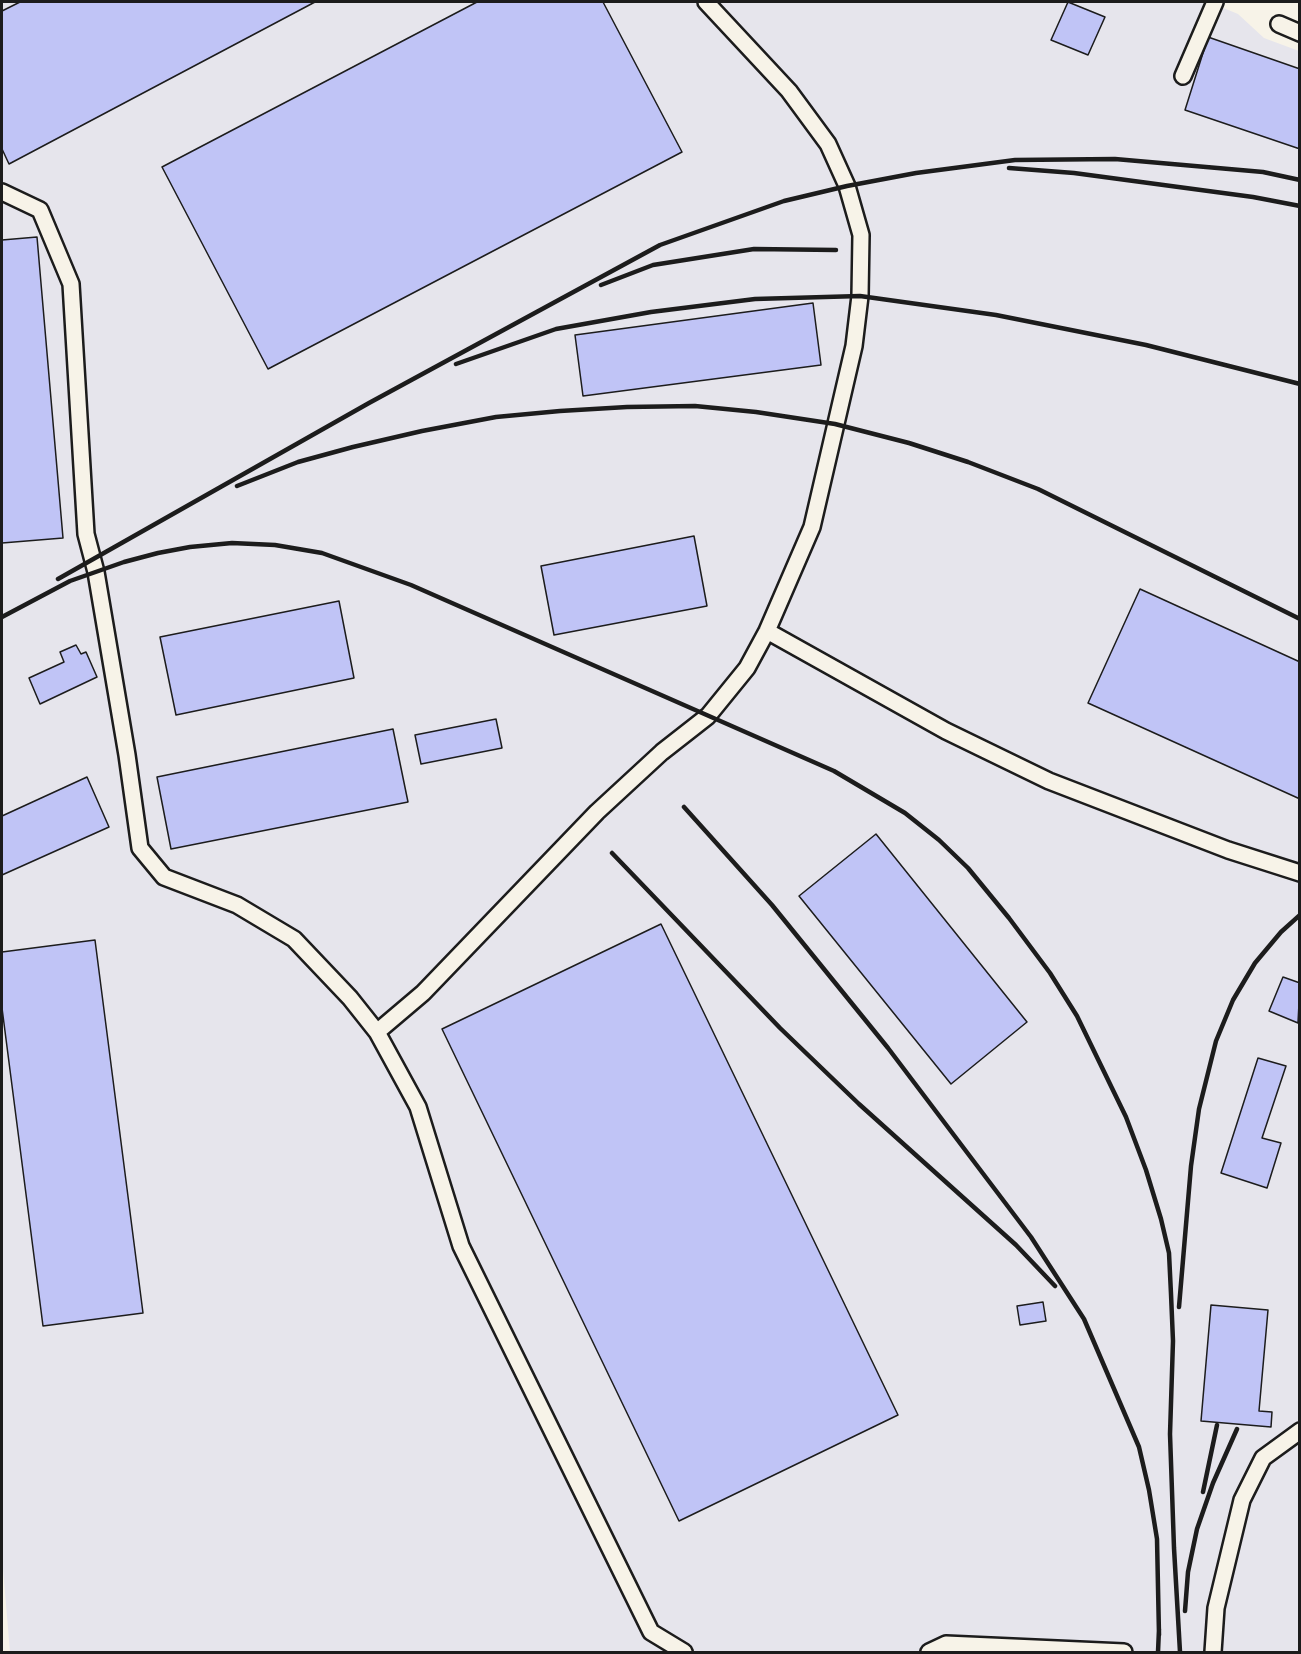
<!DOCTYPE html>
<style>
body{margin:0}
#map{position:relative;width:1301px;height:1654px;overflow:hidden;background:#f7f3e8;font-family:"Shantell Sans",sans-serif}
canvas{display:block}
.frame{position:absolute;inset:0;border:3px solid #1c1c1c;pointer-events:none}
</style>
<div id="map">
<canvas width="1301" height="1654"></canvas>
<div class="frame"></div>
</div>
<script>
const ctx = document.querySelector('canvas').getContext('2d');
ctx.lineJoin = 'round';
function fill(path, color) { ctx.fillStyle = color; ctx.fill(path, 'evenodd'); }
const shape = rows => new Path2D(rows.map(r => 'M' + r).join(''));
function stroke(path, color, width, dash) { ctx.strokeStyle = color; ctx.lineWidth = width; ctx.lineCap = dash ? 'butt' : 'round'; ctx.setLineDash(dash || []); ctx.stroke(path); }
const built = shape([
 [2,2,1209,2,1238,14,1264,38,1299,51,1299,1652,10,1652,2,1557]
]);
const building = shape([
 [20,2,315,2,9,164,2,149,2,11,20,2],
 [477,2,603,2,682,152,268,369,162,167,477,2],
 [1068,2,1105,17,1088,55,1051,40,1068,2],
 [1208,37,1300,69,1300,149,1185,110,1208,37],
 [37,237,63,538,2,543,2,240,37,237],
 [813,303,821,365,583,396,575,335,813,303],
 [694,536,707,606,554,635,541,566,694,536],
 [1140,589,1300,662,1300,799,1088,703,1140,589],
 [339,601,354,678,176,715,160,637,339,601],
 [76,645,81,654,86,652,97,677,40,704,29,678,64,662,60,652,76,645],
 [496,719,502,748,421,764,415,735,496,719],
 [393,729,408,802,171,849,157,777,393,729],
 [87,777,109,827,2,875,2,816,87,777],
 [876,834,1027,1022,951,1084,799,896,876,834],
 [661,924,898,1415,679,1521,442,1029,661,924],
 [95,940,143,1313,43,1326,2,1008,2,952,95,940],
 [1283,977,1300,983,1298,1023,1269,1011,1283,977],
 [1258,1058,1286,1066,1262,1138,1281,1143,1267,1188,1221,1173,1258,1058],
 [1043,1302,1046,1321,1020,1325,1017,1306,1043,1302],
 [1211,1305,1268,1310,1259,1411,1272,1412,1271,1427,1201,1421,1211,1305]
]);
const lane = shape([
 [1279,24,1300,33],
 [1183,76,1215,2],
 [2,192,40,210,71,284,86,534,96,572,127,755,140,848,164,877,237,905,294,939,350,998,377,1032,418,1107,461,1246,651,1632,684,1652],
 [767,631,946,731,1049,781,1228,850,1300,873],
 [377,1032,423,993,597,812,662,752,708,716,747,668,767,631,812,527,854,346,860,296,861,235,847,186,828,144,789,91,706,2],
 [929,1652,946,1644,1124,1652],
 [1213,1652,1216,1608,1242,1500,1263,1458,1300,1431]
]);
const rail = shape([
 [1009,168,1074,173,1253,197,1300,206],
 [601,285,653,265,754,249,836,250],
 [456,364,556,329,651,312,755,299,860,296,996,315,1146,345,1300,384],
 [237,486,298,462,353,447,422,431,496,417,560,411,627,407,695,406,756,412,835,424,909,443,968,462,1038,489,1300,619],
 [58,579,369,403,660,245,784,201,847,186,916,173,1015,160,1115,159,1263,172,1300,180],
 [2,617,70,581,124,562,158,553,190,547,232,543,275,545,322,553,411,585,834,771,905,813,939,840,968,868,1009,918,1050,973,1077,1016,1126,1117,1146,1170,1161,1219,1169,1253,1171,1294,1173,1341,1170,1434,1174,1548,1180,1652],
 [684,807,772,905,888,1048,1031,1237,1084,1319,1139,1447,1149,1490,1157,1539,1159,1635],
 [612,853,780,1028,859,1104,1016,1245,1055,1286],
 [1179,1307,1191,1166,1199,1109,1216,1041,1233,1000,1255,963,1281,932,1300,915],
 [1203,1492,1217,1425],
 [1185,1611,1188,1572,1197,1529,1213,1483,1237,1429],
 [1158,1652,1159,1629]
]);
fill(built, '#e6e5ec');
fill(building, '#c0c4f6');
stroke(building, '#1c1c1c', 1.5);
stroke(lane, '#1c1c1c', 20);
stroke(lane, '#f7f3e8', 15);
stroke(rail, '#1c1c1c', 4.5);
</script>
